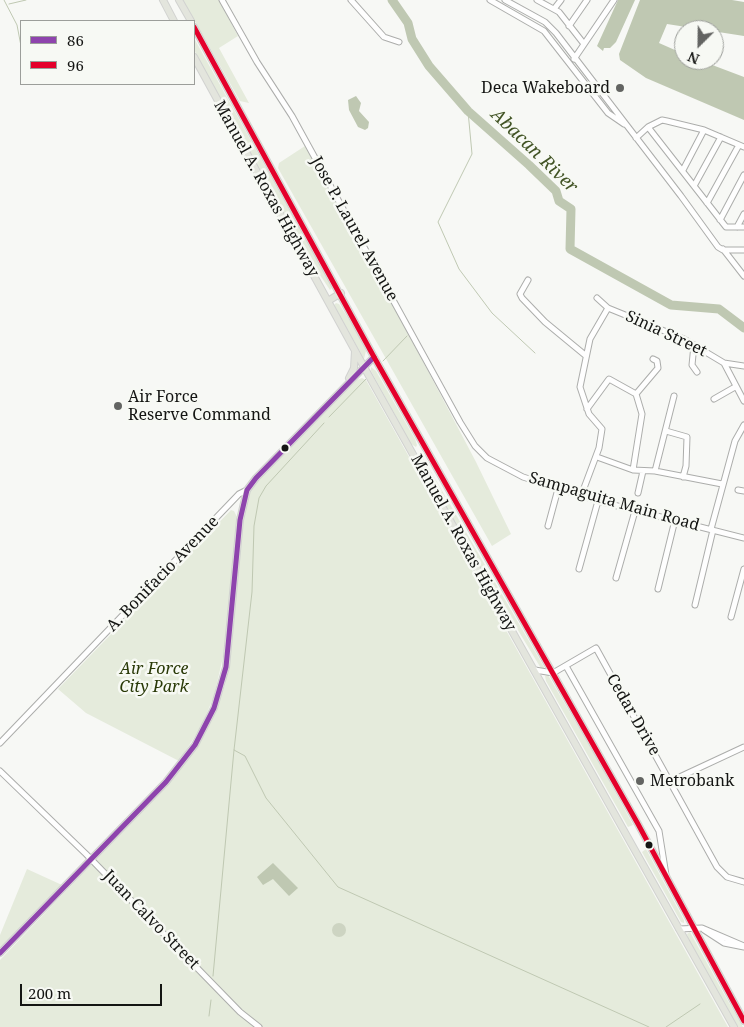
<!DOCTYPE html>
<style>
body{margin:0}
#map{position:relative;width:744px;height:1027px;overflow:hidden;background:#f7f8f5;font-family:"Noto Serif",serif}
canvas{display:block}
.legend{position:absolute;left:20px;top:20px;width:175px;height:65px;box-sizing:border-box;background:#f7f9f4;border:1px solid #9c9e9a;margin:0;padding:6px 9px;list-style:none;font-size:15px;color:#141513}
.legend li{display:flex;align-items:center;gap:10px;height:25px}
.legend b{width:25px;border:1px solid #9c9e9a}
.north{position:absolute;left:674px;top:20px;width:50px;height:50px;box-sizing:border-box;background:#f7f9f4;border:1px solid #9c9e9a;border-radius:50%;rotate:203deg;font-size:14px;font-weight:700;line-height:20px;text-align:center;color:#141513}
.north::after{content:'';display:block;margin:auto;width:18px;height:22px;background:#636462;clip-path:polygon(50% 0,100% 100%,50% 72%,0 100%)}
.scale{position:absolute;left:20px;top:984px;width:142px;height:22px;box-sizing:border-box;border:2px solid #141513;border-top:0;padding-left:6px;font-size:15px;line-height:18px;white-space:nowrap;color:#141513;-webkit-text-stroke:4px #f7f9f4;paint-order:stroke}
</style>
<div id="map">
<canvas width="744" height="1027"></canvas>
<ul class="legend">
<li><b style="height:6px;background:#8e44ad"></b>86</li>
<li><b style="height:6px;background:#e4002b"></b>96</li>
</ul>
<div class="north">N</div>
<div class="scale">200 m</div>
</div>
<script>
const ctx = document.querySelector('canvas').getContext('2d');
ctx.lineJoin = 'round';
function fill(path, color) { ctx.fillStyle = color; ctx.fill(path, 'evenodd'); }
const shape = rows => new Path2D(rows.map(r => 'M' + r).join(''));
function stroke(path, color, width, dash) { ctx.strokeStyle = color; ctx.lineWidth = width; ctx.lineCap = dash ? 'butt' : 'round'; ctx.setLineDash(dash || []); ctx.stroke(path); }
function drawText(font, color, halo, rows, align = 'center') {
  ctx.font = font + ' "Noto Serif",serif'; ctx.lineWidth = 5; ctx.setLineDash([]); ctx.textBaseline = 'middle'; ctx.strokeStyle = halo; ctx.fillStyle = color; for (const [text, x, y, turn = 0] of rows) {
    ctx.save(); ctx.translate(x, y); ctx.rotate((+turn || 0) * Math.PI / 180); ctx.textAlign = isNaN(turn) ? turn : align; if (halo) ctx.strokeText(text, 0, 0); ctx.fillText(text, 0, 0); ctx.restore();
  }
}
const green = shape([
 [183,0,219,0,238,36,219,48,249,103,240,101],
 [194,38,330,283,332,288,330,290,304,251,196,54,194,49],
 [305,146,408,333,476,462,511,534,492,546,278,168,279,163],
 [336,303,339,304,359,335,366,351,364,359,334,305],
 [371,367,376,371,415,439,417,445,416,447,411,444,371,371],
 [362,378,366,380,728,1027,0,1027,0,960,171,781,193,753,211,722,225,685,228,665,242,525,250,492,258,481,357,380],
 [422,456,544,667,544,670,542,670,472,554,420,459],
 [231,510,234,511,237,517,231,603,223,657,214,696,201,727,179,761,86,713,58,689],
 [548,675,599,762,633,825,628,827,546,681,545,676],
 [646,849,684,920,684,923,681,922,642,852],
 [27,869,62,885,0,948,0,935],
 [690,932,724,994,743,1027,738,1027,736,1023,688,938,687,934]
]);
const forest = shape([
 '332 930a7 7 0 1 1 14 0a7 7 0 1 1-14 0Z'
]);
const water = shape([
 [618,0,635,0,616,42,610,48,604,48,603,51,597,46],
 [640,0,732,0,744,2,744,36,667,24,659,43,684,54,684,60,699,60,744,77,744,120,646,78,620,60,619,54],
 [356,96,361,103,359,111,369,122,368,128,365,130,358,127,349,110,348,100],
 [273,863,298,888,289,896,273,879,263,885,257,877]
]);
const stream = shape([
 [4,0,17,25,21,46],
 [9,4,26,0],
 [468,111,472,154,438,222,459,269,492,313,535,353],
 [383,361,407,336],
 [329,417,366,379],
 [324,423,266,486,259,498,254,526,252,592,234,750,245,756,266,798,338,887,649,1027],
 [213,976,234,750],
 [209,1016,211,1000],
 [666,1027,700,1004]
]);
const river = shape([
 [392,0,408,23,412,39,429,66,468,111,529,165,556,191,559,201,571,209,570,249,671,305,719,309,744,328]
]);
const minor = shape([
 [222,0,257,62,292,116,460,422,475,446,487,458,523,477,598,501,744,538],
 [351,0,384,37,399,42],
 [490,0,544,31,608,113,624,124],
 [505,0,545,22,556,33,681,196,718,247,723,250,744,250],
 [537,0,559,12,584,44],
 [554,9,561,0],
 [569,26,587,0],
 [574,59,614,0],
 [648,127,726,227,744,227],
 [636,138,648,127,662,120,667,121,704,130,744,147],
 [683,170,704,130],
 [694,186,721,137],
 [707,203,739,145],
 [720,220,744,175],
 [737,227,744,214],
 [723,249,744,276],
 [528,280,520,294,522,298,545,322,585,355],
 [597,298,608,308,684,339,724,363,744,401],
 [694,345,692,365,697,372],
 [724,363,744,366],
 [636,394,658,368,657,361,653,359],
 [714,399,735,387],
 [587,409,609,379,636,394,642,414,633,470],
 [666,431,687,437,686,466,683,477],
 [597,457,633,470,655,471,722,484],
 [655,471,674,396],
 [738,490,744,491],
 [638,493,643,471],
 [581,496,599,448,602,429,589,414,580,387,590,339,608,308],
 [548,526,558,489],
 [711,529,735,441,744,425],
 [579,569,598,501],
 [616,578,635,511],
 [658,589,675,520],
 [695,605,713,530],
 [731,617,744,569],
 [566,666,659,831,666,875],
 [535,670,553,673,596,648,717,867,727,877,744,882],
 [0,743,239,494,247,490],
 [0,771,86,854,240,1012,259,1027],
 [671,781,744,747],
 [679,929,702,928,744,946],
 [704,930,724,943,744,947]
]);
const major = shape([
 [163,0,174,21],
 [179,0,191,21],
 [194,27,374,357,638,824,744,1021],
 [194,57,364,367,734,1027],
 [328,301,341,293],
 [349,378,354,368,355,351],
 [0,953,166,782,195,745,214,708,226,667,240,520,247,490,256,478,374,357]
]);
const bus1 = shape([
 [0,953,166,782,195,745,214,708,226,667,240,520,247,490,256,478,374,357]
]);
const bus2 = shape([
 [194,27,374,357,638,824,744,1021]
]);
const markers = [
 [620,88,5,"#636462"],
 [118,406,5,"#636462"],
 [285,448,4.5,"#141513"],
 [640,781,5,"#636462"],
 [649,845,4.5,"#141513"]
];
const poiNames = [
 ["Deca Wakeboard",610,88,"right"],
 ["Air Force",128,397],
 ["Reserve Command",128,415],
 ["Metrobank",650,781]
];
const streetNames = [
 ["Manuel A. Roxas Highway",266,189,61],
 ["Jose P. Laurel Avenue",354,229,61],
 ["Sinia Street",666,334,25],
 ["Sampaguita Main Road",614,502,16],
 ["Manuel A. Roxas Highway",463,543,61],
 ["A. Bonifacio Avenue",163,574,-46],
 ["Cedar Drive",633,715,60],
 ["Juan Calvo Street",151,920,46]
];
const parkNames = [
 ["Air Force",154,669],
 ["City Park",154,687]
];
const waterNames = [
 ["Abacan River",534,151,44]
];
fill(green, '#e5ebdc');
fill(forest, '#cdd4c2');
fill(water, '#bfc8b2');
stroke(stream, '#bfc8b2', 1);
stroke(river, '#bfc8b2', 9);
stroke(minor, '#acadab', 7);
stroke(major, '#d1d2d0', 8);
stroke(minor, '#fefefe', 5);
stroke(major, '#e3e5dd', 6);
stroke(bus1, '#8e44ad', 5);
stroke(bus2, '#e4002b', 5);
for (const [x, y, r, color] of markers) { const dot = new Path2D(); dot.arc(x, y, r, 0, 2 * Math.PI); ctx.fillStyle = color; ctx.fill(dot); stroke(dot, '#f7f9f4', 2); }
drawText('16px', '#141513', '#f7f9f4', poiNames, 'left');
drawText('16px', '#141513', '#f7f9f4', streetNames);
drawText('italic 16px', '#293907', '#f7f9f4', parkNames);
drawText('italic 18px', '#425425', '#f7f9f4', waterNames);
</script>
